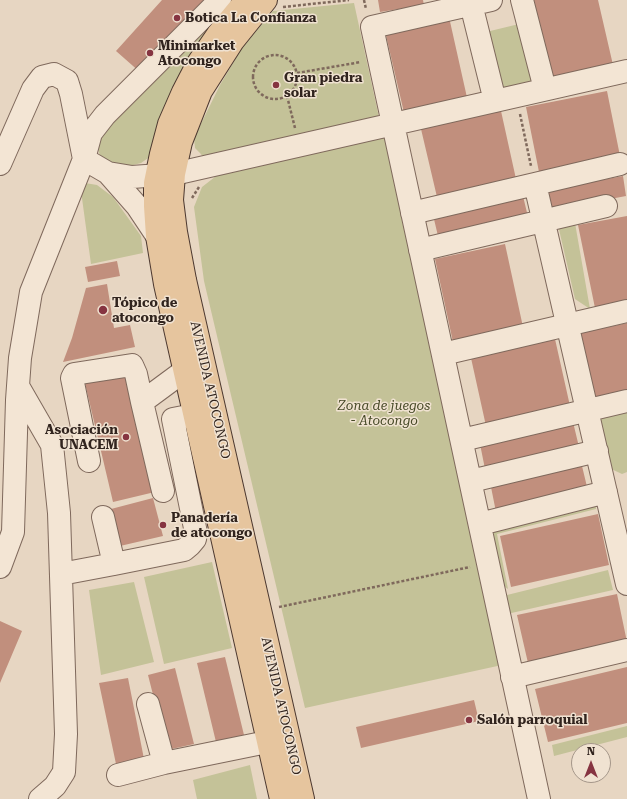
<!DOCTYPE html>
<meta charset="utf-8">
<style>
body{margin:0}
#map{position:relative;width:627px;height:799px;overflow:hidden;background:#e7d6c2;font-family:"Roboto Serif",serif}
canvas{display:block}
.north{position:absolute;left:571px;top:743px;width:40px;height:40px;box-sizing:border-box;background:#f0e2d1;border:1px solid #a49689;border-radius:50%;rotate:0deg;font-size:11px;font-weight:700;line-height:16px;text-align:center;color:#31241e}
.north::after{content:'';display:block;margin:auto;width:14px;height:18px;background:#863441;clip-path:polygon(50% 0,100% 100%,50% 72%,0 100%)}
</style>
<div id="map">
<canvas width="627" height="799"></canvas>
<div class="north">N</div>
</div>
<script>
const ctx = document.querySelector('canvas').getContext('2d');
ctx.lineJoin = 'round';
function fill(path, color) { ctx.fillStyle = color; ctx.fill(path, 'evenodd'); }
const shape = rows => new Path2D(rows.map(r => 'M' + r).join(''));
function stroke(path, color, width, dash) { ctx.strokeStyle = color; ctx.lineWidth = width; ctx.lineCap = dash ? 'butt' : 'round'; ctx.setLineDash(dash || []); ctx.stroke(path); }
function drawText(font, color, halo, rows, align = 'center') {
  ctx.font = font + ' "Roboto Serif",serif'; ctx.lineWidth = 3; ctx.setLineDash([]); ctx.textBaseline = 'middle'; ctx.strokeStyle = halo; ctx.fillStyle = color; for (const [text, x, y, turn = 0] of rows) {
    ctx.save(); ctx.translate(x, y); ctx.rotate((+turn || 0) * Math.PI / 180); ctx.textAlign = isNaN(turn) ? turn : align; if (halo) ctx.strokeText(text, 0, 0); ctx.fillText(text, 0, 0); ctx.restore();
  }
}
const green = shape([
 [354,3,380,122,204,158,200,153,195,148,194,138,220,85,242,48,273,11],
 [220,19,151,156,141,163,129,166,104,162,99,153,98,147,101,136,124,100],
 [519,24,533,84,500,91,486,32],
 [385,136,502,665,305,708,204,281,194,207,202,187,220,173],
 [85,183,97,185,113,197,141,236,143,253,91,264,81,191],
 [575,223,590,309,575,299,558,225],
 [627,412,627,472,622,474,607,467,597,417],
 [595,497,596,509,497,534,508,589,498,582,486,527],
 [212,562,232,648,164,664,144,577],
 [608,570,613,590,507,614,503,596],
 [134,582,154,662,101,675,89,590],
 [627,726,627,737,554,756,552,745],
 [250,765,257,799,197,799,193,780]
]);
const building = shape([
 [162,0,206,0,141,73,116,51],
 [378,0,423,0,424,5,380,12],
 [533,0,598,0,613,65,551,79],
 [449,17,468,102,405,117,385,31],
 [607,91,620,156,539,172,526,107],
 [501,111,516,179,437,197,421,129],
 [623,176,626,196,547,211,543,191],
 [523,196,528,217,438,236,433,215],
 [627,216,627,301,595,308,578,225],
 [505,244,523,327,453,342,435,259],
 [117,261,120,276,88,282,85,267],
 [107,284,114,328,130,325,135,347,63,362,72,338,86,288],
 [627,323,627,393,591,401,576,334],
 [555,339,570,406,486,426,471,358],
 [129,368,159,491,113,502,84,379],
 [573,422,579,447,485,469,480,444],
 [582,466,588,491,496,512,491,487],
 [153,498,163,536,120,546,111,509],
 [598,514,609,565,511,587,500,536],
 [617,594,627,642,528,663,517,615],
 [0,621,22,631,0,683],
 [225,657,244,735,216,742,197,663],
 [627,667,627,723,548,742,535,689],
 [175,668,194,744,167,750,148,675],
 [128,678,144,759,116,764,99,683],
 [474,700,479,721,361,748,356,727]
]);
const path = shape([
 [364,0,366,9],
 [283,7,349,0],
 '253 77a22 22 0 1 1 44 0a22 22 0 1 1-44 0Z',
 [297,73,361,62],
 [287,96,295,128],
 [520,114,531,166],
 [192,198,199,187],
 [279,607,470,567]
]);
const minor = shape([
 [491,0,372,27,539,799],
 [522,0,545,89],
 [471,4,495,101],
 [0,164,33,89,42,77,54,74,67,81,71,94,84,159,108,173,132,177,174,174,627,71],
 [108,173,137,206,157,236],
 [535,184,627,584],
 [412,213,620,164],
 [420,250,606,206],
 [443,354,627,311],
 [18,386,52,445,59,513,66,734,64,772,55,786,40,799],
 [462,440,627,401],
 [89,461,72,378,74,374,132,365,136,374,142,402],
 [471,481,597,451],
 [163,491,142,402,184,371],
 [103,517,114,564,184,550,190,545,195,539,196,533,173,419,214,411],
 [480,524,606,492],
 [0,567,13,532,17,400,20,358,31,292,84,159,91,133,105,115,220,0],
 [61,574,114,564],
 [512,677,627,650],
 [148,704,164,763],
 [118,775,164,763,267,742]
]);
const major = shape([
 [246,0,218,34,198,63,183,92,169,124,161,154,155,183,155,206,157,236,165,284,281,799],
 [266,0,233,41,201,91,181,142,174,174,172,200,176,232,185,280,303,799]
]);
const markers = [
 [177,18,4,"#863441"],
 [150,53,4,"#863441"],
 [276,85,4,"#863441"],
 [103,310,5,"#863441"],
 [126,437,4,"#863441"],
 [163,525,4,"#863441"],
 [469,720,4,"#863441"]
];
const poiNames = [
 ["Botica La Confianza",185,18],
 ["Minimarket",158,46],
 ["Atocongo",158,61],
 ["Gran piedra",284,78],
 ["solar",284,93],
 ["Tópico de",112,303],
 ["atocongo",112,318],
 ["Asociación",118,430,"right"],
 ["UNACEM",118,445,"right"],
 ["Panadería",171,518],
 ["de atocongo",171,533],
 ["Salón parroquial",477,720]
];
const streetNames = [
 ["AVENIDA ATOCONGO",210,390,77],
 ["AVENIDA ATOCONGO",281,706,77]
];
const parkNames = [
 ["Zona de juegos",384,406],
 ["- Atocongo",384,421]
];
fill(green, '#c4c298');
fill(building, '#c18f7d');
stroke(minor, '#7f695c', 24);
stroke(major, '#4d3930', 24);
stroke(path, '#7f695c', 2.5, [3, 2]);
stroke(minor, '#f3e5d4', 22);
stroke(major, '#e6c59e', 22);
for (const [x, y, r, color] of markers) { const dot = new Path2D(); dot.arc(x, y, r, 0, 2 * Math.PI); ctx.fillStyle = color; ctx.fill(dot); stroke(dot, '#f0e2d1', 1.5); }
drawText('bold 13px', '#31241e', '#f0e2d1', poiNames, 'left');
drawText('13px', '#31241e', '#f0e2d1', streetNames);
drawText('italic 13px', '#474a27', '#f0e2d1', parkNames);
</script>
